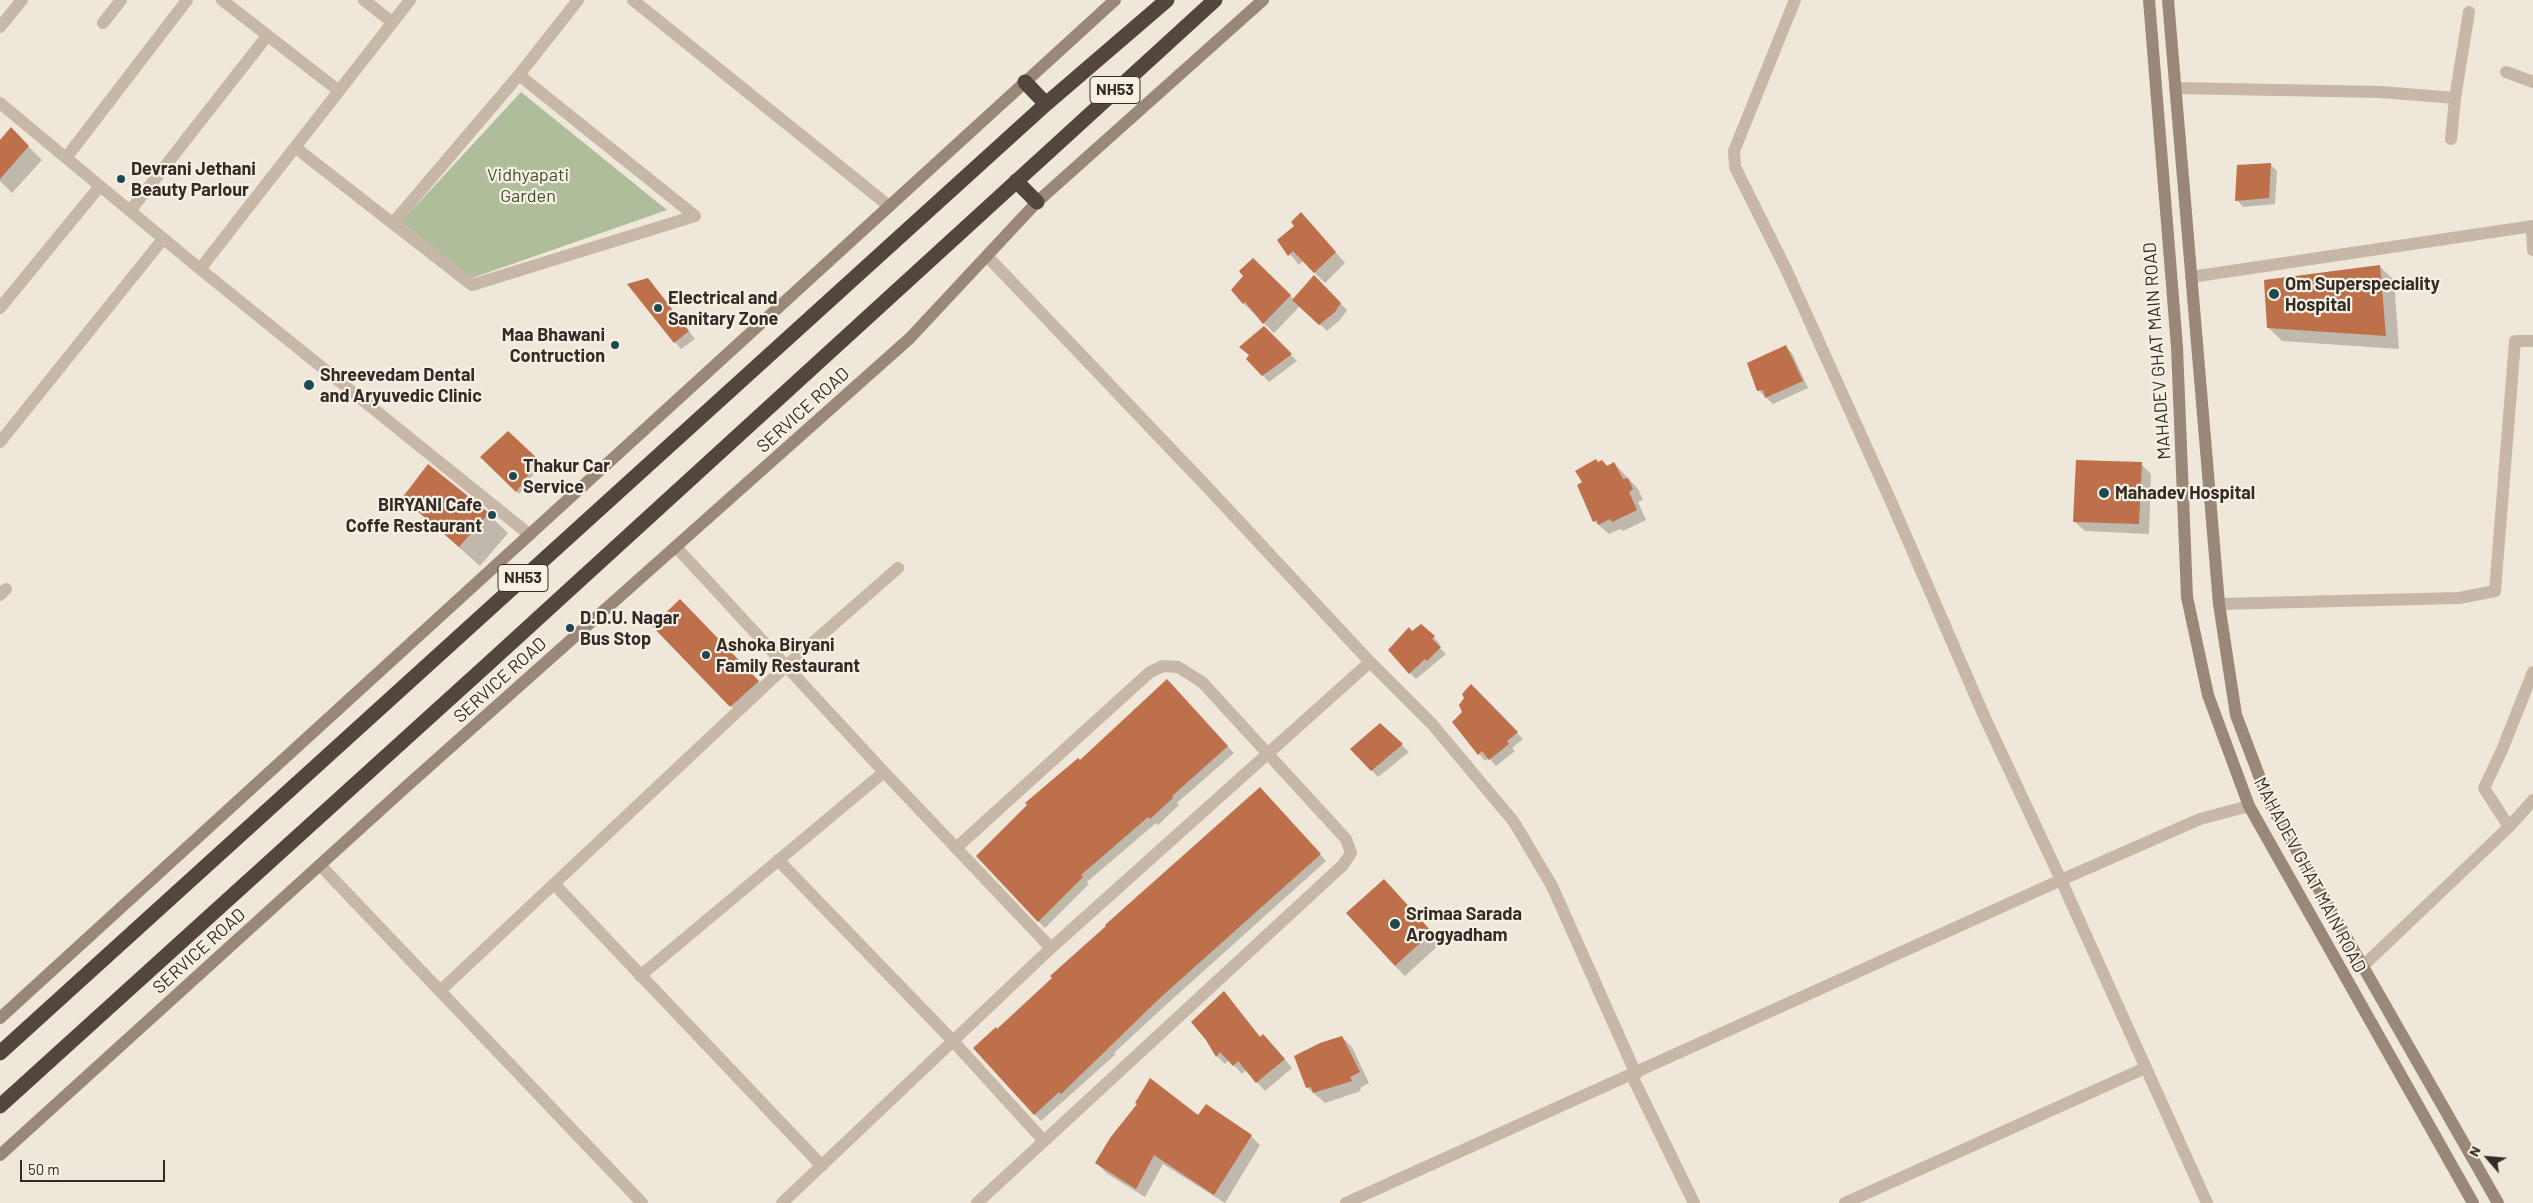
<!DOCTYPE html>
<style>
body{margin:0}
#map{position:relative;width:2533px;height:1203px;overflow:hidden;background:#efe7d9;font-family:Barlow,sans-serif}
canvas{display:block}
.north{position:absolute;left:2463px;top:1133px;width:50px;height:50px;-webkit-text-stroke:4px #f7f0e5;paint-order:stroke;rotate:297deg;font-size:14px;font-weight:700;line-height:20px;text-align:center;color:#332b26}
.north::after{content:'';display:block;margin:auto;width:18px;height:22px;background:#332b26;clip-path:polygon(50% 0,100% 100%,50% 72%,0 100%)}
.scale{position:absolute;left:20px;top:1160px;width:145px;height:22px;box-sizing:border-box;border:2px solid #332b26;border-top:0;padding-left:6px;font-size:15px;line-height:18px;white-space:nowrap;color:#332b26;-webkit-text-stroke:4px #f7f0e5;paint-order:stroke}
</style>
<div id="map">
<canvas width="2533" height="1203"></canvas>
<div class="north">N</div>
<div class="scale">50 m</div>
</div>
<script>
const ctx = document.querySelector('canvas').getContext('2d');
ctx.lineJoin = 'round';
function fill(path, color) { ctx.fillStyle = color; ctx.fill(path, 'evenodd'); }
const shape = rows => new Path2D(rows.map(r => 'M' + r).join(''));
function stroke(path, color, width, dash) { ctx.strokeStyle = color; ctx.lineWidth = width; ctx.lineCap = dash ? 'butt' : 'round'; ctx.setLineDash(dash || []); ctx.stroke(path); }
function drawText(font, color, halo, rows, align = 'center') {
  ctx.font = font + ' Barlow,sans-serif'; ctx.lineWidth = 4.5; ctx.setLineDash([]); ctx.textBaseline = 'middle'; ctx.strokeStyle = halo; ctx.fillStyle = color; for (const [text, x, y, turn = 0] of rows) {
    ctx.save(); ctx.translate(x, y); ctx.rotate((+turn || 0) * Math.PI / 180); ctx.textAlign = isNaN(turn) ? turn : align; if (halo) ctx.strokeText(text, 0, 0); ctx.fillText(text, 0, 0); ctx.restore();
  }
}
const green = shape([
 [521,92,667,210,472,278,401,222]
]);
const shadow = shape([
 [11,129,42,160,12,193,0,181,0,142],
 [2270,164,2277,171,2275,204,2243,207,2237,200],
 [1311,224,1345,263,1325,283,1303,261,1299,265,1278,240],
 [1253,260,1294,299,1315,277,1347,310,1341,319,1327,331,1300,306,1274,333,1243,303,1245,276],
 [2380,267,2394,280,2399,349,2282,341,2268,327],
 [648,279,695,339,681,349,675,342],
 [1263,328,1297,361,1269,382,1248,359],
 [1785,347,1792,353,1808,388,1773,404,1758,390],
 [508,433,541,464,519,494,482,457],
 [1602,461,1608,467,1614,463,1638,489,1643,500,1638,502,1646,520,1623,531,1620,529,1609,534,1594,521,1583,483],
 [2141,464,2151,474,2149,534,2085,531,2074,521],
 [404,498,488,514,508,533,480,566],
 [680,600,768,691,741,716,653,626],
 [1421,625,1440,644,1438,646,1446,654,1416,679,1410,673,1412,632],
 [1471,686,1523,739,1512,748,1515,751,1496,766,1489,758,1485,761,1479,754,1464,713],
 [1173,687,1234,753,1177,803,1179,805,1158,825,1156,823,1087,882,1089,884,1045,928,1038,921,1080,762],
 [1380,724,1409,752,1378,777,1352,749],
 [1266,795,1326,861,1167,1004,1114,1053,1116,1054,1041,1121,974,1049,997,1031],
 [1394,891,1441,943,1405,976,1395,966],
 [1224,993,1261,1038,1272,1044,1292,1068,1265,1091,1246,1070,1242,1074,1229,1060,1225,1064,1217,1056],
 [1342,1037,1352,1047,1369,1083,1360,1088,1361,1091,1325,1103,1308,1088],
 [1198,1117,1251,1136,1260,1145,1225,1203,1163,1164,1145,1197,1106,1173,1097,1163]
]);
const building = shape([
 [11,127,29,146,0,179,0,140],
 [2271,163,2269,198,2235,201,2237,165],
 [1301,212,1336,252,1314,273,1293,251,1288,256,1277,240,1294,226,1291,222],
 [1253,258,1291,295,1263,324,1245,302,1243,304,1231,290,1243,276,1239,271],
 [2380,265,2386,336,2267,328,2264,280],
 [1314,275,1341,303,1335,312,1319,325,1292,300],
 [648,278,689,331,674,343,627,284],
 [1264,326,1292,354,1262,376,1246,359,1249,355,1239,347],
 [1786,345,1803,381,1765,398,1763,390,1757,391,1747,363],
 [508,431,539,460,516,492,480,457],
 [1596,459,1598,462,1602,460,1607,466,1614,462,1623,479,1628,478,1633,489,1629,492,1637,510,1612,522,1610,519,1598,525,1597,520,1593,522,1577,485,1582,482,1575,471],
 [2076,460,2142,462,2139,524,2073,522],
 [428,464,489,513,459,547,402,498],
 [680,599,759,681,730,707,652,626],
 [1421,624,1435,636,1432,639,1441,647,1427,661,1425,659,1409,674,1388,650,1409,627,1412,631],
 [1167,679,1228,746,1172,796,1173,798,1150,819,1148,817,1081,875,1083,877,1038,922,976,856,1027,805,1025,803,1078,758,1080,760],
 [1471,684,1518,732,1507,741,1509,744,1489,760,1482,751,1478,755,1452,722,1462,712,1459,705,1464,698,1462,694],
 [1380,723,1403,744,1371,771,1350,749],
 [1260,787,1321,854,1161,997,1061,1094,1059,1092,1034,1115,973,1048,996,1027,997,1029,1052,978,1050,976,1106,926,1105,925],
 [1384,879,1432,932,1395,966,1346,913],
 [1224,991,1260,1037,1263,1034,1285,1059,1256,1083,1238,1061,1233,1066,1220,1052,1216,1057,1206,1040,1191,1022],
 [1342,1036,1360,1072,1350,1077,1352,1081,1313,1093,1311,1087,1306,1088,1294,1056,1320,1043],
 [1150,1078,1198,1115,1206,1104,1252,1135,1214,1195,1154,1155,1136,1189,1095,1163,1110,1138,1137,1104,1135,1103]
]);
const street = shape([
 [222,0,339,91],
 [364,0,392,22],
 [633,0,889,206],
 [1795,0,1734,151,1735,167,1786,269,1893,506,1985,718,2061,880,2207,1203],
 [103,23,121,0],
 [0,27,22,0],
 [2506,72,2533,82],
 [2175,88,2381,92,2455,98,2469,12],
 [0,103,200,269,530,535],
 [2451,139,2455,98],
 [296,148,472,285,695,216,519,75],
 [66,158,187,0],
 [130,211,267,36],
 [393,223,519,75,578,0],
 [2532,227,2533,250],
 [987,256,1209,489,1370,662,1432,724,1514,822,1552,886,1636,1074],
 [200,269,410,0],
 [2191,277,2533,226],
 [0,308,100,186],
 [0,442,163,239],
 [676,547,884,772,1051,948],
 [0,595,6,589],
 [2219,604,2459,598,2495,591,2515,341,2533,341],
 [2509,827,2484,788,2502,750,2533,672],
 [956,848,1150,672,1163,666,1178,667,1202,682,1346,839,1351,853,1343,865,977,1203],
 [778,860,953,1041,1044,1141],
 [320,865,642,1203],
 [554,884,822,1166],
 [2363,966,2509,827,2533,800],
 [640,976,884,772],
 [441,990,786,666,898,568],
 [1632,1076,1694,1203],
 [782,1203,1051,948,1370,662],
 [1346,1203,2061,880,2200,819,2249,806],
 [1845,1203,2145,1068]
]);
const secondary = shape([
 [2149,0,2177,347,2187,597,2208,695,2249,806,2473,1203],
 [2168,0,2219,604,2236,715,2269,802,2498,1203],
 [0,1018,1115,0],
 [0,1155,408,785,910,338,1037,202,1263,0]
]);
const highway = shape([
 [1025,82,1046,104],
 [1016,181,1037,202],
 [0,1053,1046,104,1167,0],
 [0,1106,488,664,1215,0]
]);
const markers = [
 [121,179,5,"#1f4951"],
 [2274,294,6,"#1f4951"],
 [658,308,5,"#1f4951"],
 [615,345,5,"#1f4951"],
 [309,385,6,"#1f4951"],
 [513,476,5,"#1f4951"],
 [2104,493,6,"#1f4951"],
 [492,515,5,"#1f4951"],
 [570,628,5,"#1f4951"],
 [706,655,5,"#1f4951"],
 [1395,924,6,"#1f4951"]
];
const shields = [
 [1115,90,50],
 [523,578,50]
];
const shieldNames = [
 ["NH53",1115,90],
 ["NH53",523,578]
];
const poiNames = [
 ["Devrani Jethani",131,169],
 ["Beauty Parlour",131,190],
 ["Om Superspeciality",2285,284],
 ["Hospital",2285,305],
 ["Electrical and",668,298],
 ["Sanitary Zone",668,319],
 ["Maa Bhawani",605,335,"right"],
 ["Contruction",605,356,"right"],
 ["Shreevedam Dental",320,375],
 ["and Aryuvedic Clinic",320,396],
 ["Thakur Car",523,466],
 ["Service",523,487],
 ["Mahadev Hospital",2115,493],
 ["BIRYANI Cafe",482,505,"right"],
 ["Coffe Restaurant",482,526,"right"],
 ["D.D.U. Nagar",580,618],
 ["Bus Stop",580,639],
 ["Ashoka Biryani",716,645],
 ["Family Restaurant",716,666],
 ["Srimaa Sarada",1406,914],
 ["Arogyadham",1406,935]
];
const parkNames = [
 ["Vidhyapati",528,175],
 ["Garden",528,196]
];
const streetNames = [
 ["MAHADEV GHAT MAIN ROAD",2157,351,-94],
 ["SERVICE ROAD",803,410,-42],
 ["SERVICE ROAD",500,680,-42],
 ["MAHADEV GHAT MAIN ROAD",2310,875,62],
 ["SERVICE ROAD",199,951,-42]
];
fill(green, '#aebd9a');
fill(shadow, '#0003');
fill(building, '#bd7049');
stroke(street, '#c6b7a6', 12);
stroke(secondary, '#998778', 12);
stroke(highway, '#53463e', 15);
for (const [x, y, r, color] of markers) { const dot = new Path2D(); dot.arc(x, y, r, 0, 2 * Math.PI); ctx.fillStyle = color; ctx.fill(dot); stroke(dot, '#f7f0e5', 2); }
for (const [x, y, w] of shields) { const box = new Path2D(); box.roundRect(x - w / 2, y - 13.5, w, 27, 4); ctx.fillStyle = '#f7f0e5'; ctx.fill(box); stroke(box, '#332b26', 1); }
drawText('bold 16px', '#332b26', null, shieldNames);
drawText('bold 18px', '#332b26', '#f7f0e5', poiNames, 'left');
drawText('18px', '#3f4f2c', '#f7f0e5', parkNames);
drawText('18px', '#332b26', '#f7f0e5', streetNames);
</script>
